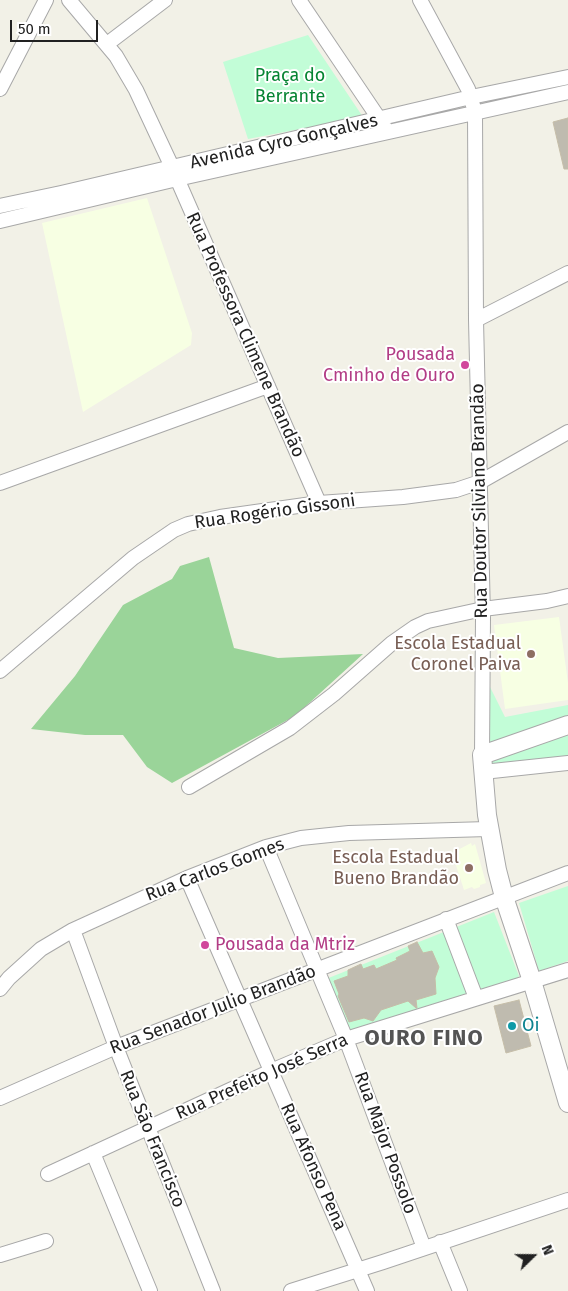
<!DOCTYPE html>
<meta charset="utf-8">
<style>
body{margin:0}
#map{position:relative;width:568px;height:1291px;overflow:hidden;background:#f2f1e7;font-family:"Fira Sans",sans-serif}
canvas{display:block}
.north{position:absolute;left:508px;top:1231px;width:50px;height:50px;-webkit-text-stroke:4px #fff;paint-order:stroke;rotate:68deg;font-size:14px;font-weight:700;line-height:20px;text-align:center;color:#212121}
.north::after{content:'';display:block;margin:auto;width:18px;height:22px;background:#212121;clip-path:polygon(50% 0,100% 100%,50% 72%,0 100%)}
.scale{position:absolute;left:10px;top:20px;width:88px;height:22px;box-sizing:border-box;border:2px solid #212121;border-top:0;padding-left:6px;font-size:15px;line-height:18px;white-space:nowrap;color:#212121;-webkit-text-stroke:4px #fff;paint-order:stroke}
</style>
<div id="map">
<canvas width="568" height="1291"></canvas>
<div class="north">N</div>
<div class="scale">50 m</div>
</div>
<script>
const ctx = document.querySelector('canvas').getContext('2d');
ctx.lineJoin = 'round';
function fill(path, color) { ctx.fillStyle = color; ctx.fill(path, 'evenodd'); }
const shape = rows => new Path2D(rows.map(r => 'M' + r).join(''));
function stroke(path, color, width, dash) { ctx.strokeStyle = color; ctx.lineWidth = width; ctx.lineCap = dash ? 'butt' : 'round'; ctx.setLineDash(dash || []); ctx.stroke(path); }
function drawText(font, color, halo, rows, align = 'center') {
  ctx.font = font + ' "Fira Sans",sans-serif'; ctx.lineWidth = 4; ctx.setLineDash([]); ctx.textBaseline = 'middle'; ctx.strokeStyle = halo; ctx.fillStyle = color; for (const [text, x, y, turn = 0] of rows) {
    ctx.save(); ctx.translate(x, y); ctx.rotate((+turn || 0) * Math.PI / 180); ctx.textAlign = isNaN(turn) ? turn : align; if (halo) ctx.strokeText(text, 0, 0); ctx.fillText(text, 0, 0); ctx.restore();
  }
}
const education = shape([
 [147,198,192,333,191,345,83,412,42,223],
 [559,617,568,683,568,700,505,709,494,625],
 [471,843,472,846,475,844,486,883,480,885,480,887,474,889,472,887,464,890,452,853]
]);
const forest = shape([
 [209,557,234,648,278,658,363,654,295,716,172,783,147,767,123,735,85,735,31,729,75,676,123,605,172,579,180,566]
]);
const park = shape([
 [308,35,363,117,248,139,223,62],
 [489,685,505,717,568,705,568,758,488,765],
 [568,886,568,961,539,971,519,903],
 [494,912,519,976,515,981,349,1035,326,979]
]);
const building = shape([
 [568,118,568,169,564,169,553,122,568,118],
 [417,942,423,953,432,951,439,967,435,978,436,994,416,1000,417,1008,416,1008,408,1001,381,1010,373,1021,364,1018,349,1022,338,996,339,994,334,981,348,976,348,970,361,964,363,969,374,965,376,969,397,960,396,958,410,951,408,946,417,942],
 [519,1000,531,1046,506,1053,494,1006,519,1000]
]);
const minor = shape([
 [69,0,116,56,136,90,172,167,319,503],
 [299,0,384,126],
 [420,0,468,89,475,112,476,320,483,617,482,755],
 [107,44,165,0],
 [0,89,46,0],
 [0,206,61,193,471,97,568,77],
 [0,221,177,179,568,92],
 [476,320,568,273],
 [0,483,268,386],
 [0,671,133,558,174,530,188,524,220,517,319,503,403,497,456,490,480,482,568,432],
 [483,772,568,763],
 [189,787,290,728,334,694,392,643,415,627,428,621,483,609,547,601,568,596],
 [266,847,346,1039,424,1248],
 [187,878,367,1291],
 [446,919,476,998],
 [73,930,116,1047,213,1291],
 [0,989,9,978,41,949,73,930,187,878,266,847,301,838,349,833,488,829],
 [0,1098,116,1047,568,873],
 [93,1153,150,1291],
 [48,1174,271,1071,346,1039,568,970],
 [440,1242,460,1291],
 [0,1255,46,1241],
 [291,1291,383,1262,568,1200]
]);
const tertiary = shape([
 [568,725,482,755,487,815,497,870,504,897,532,981,568,1103]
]);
const markers = [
 [465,365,5,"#d1479c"],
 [531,654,5,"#8d6e63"],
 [469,868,5,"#8d6e63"],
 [205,945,5,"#d1479c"],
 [512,1026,5,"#0f9aa8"]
];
const parkNames = [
 ["Praça do",290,76],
 ["Berrante",290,97]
];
const streetNames = [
 ["Avenida Cyro Gonçalves",284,142,-13],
 ["Rua Professora Climene Brandão",245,335,66],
 ["Rua Doutor Silviano Brandão",480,501,-91],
 ["Rua Rogério Gissoni",275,512,-8],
 ["Rua Carlos Gomes",215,870,-21],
 ["Rua Senador Julio Brandão",213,1010,-21],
 ["Rua Prefeito José Serra",262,1077,-24],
 ["Rua São Francisco",152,1139,68],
 ["Rua Major Possolo",385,1143,70],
 ["Rua Afonso Pena",313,1167,66]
];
const hotelNames = [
 ["Pousada",455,355],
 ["Cminho de Ouro",455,376],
 ["Pousada da Mtriz",215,945,"left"]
];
const educationNames = [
 ["Escola Estadual",521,644],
 ["Coronel Paiva",521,665],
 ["Escola Estadual",459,858],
 ["Bueno Brandão",459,879]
];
const cultureNames = [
 ["Oi",522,1026]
];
const districtNames = [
 ["OURO FINO",424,1039]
];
fill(education, '#f7ffe3');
fill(forest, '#9ad499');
fill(park, '#c2fdd7');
fill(building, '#bfbbaf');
stroke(building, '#c5bda8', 1);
stroke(minor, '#a8a8a8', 16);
stroke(tertiary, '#a8a8a8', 20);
stroke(minor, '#fff', 14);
stroke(tertiary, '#fff', 18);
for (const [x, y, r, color] of markers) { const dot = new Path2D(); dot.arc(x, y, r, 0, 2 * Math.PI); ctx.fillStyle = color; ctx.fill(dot); stroke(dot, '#fff', 2); }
drawText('18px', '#058432', '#fff', parkNames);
drawText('18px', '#212121', '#fff', streetNames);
drawText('18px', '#b23c85', '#fff', hotelNames, 'right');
drawText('18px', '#785e54', '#fff', educationNames, 'right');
drawText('18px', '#0d838f', '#fff', cultureNames, 'left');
ctx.letterSpacing = '1px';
drawText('bold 22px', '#545454', '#fff', districtNames);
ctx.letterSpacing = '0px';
</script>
